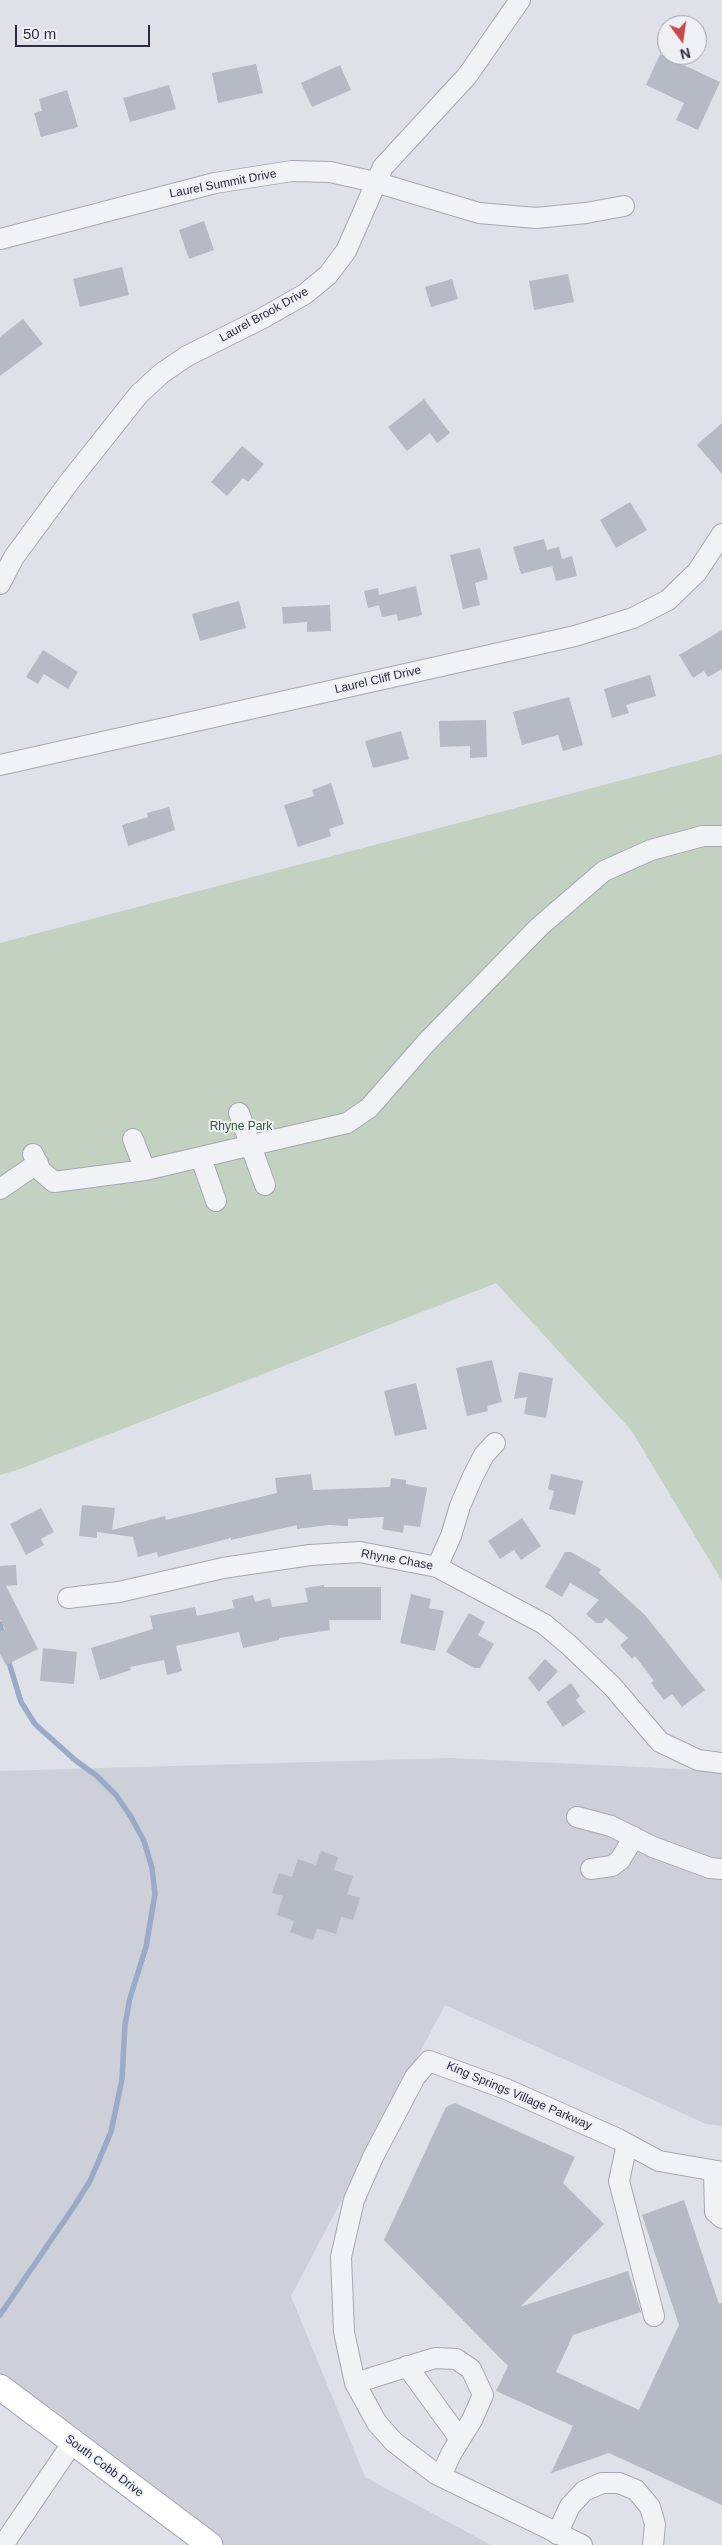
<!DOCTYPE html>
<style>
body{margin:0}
#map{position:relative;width:722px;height:2545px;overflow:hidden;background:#dfe1e8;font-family:Arial,sans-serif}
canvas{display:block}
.north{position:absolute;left:657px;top:15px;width:50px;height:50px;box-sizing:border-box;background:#eef0f5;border:1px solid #9fa2ac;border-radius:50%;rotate:166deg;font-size:14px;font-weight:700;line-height:20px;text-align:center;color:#292d3e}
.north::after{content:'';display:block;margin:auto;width:18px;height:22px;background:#c8494b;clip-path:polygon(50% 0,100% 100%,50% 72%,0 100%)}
.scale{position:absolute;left:15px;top:25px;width:135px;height:22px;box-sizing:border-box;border:2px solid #292d3e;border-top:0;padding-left:6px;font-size:15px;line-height:18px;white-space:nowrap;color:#292d3e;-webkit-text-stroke:4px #eef0f5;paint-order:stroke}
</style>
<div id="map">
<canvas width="722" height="2545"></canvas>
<div class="north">N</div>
<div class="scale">50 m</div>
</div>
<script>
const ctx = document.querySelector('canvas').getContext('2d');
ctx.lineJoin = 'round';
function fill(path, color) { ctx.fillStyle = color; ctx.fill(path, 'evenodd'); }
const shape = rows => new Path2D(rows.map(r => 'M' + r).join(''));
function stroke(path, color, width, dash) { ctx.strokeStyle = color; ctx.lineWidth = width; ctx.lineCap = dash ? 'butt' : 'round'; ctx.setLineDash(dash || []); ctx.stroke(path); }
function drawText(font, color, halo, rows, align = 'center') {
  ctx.font = font + ' Arial,sans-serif'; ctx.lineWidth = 4; ctx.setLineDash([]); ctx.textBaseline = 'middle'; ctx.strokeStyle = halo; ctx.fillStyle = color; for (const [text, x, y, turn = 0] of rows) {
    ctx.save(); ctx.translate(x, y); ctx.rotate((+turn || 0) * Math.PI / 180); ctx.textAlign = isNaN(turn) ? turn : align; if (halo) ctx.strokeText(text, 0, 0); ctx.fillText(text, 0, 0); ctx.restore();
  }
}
const built = shape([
 [452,1758,722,1771,722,2126,706,2124,445,2005,291,2296,365,2477,491,2545,215,2545,0,2375,0,1771]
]);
const green = shape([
 [722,754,722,1581,631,1430,496,1283,20,1469,0,1475,0,943]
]);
const stream = shape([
 [0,1624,3,1638],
 [0,2315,75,2205,90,2181,111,2132,122,2079,125,2025,130,1998,146,1947,155,1894,152,1868,144,1841,131,1817,116,1795,97,1776,75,1760,35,1724,21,1702,7,1656]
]);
const building = shape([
 [660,54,720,82,698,130,676,120,684,103,646,85],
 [256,64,263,93,218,103,212,73],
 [340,65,351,90,312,107,301,83],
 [169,85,176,109,130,122,123,98],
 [67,90,78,127,41,137,34,113,42,111,39,99],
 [204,221,214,250,189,259,179,230],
 [122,267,129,295,80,307,73,279],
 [568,274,574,302,534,310,529,281],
 [452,279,458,299,431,307,425,287],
 [23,319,43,344,0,376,0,337],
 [424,399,450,433,437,443,430,433,407,451,388,427],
 [722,423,722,474,697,445],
 [242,446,264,464,248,482,243,478,227,496,211,482],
 [630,502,647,530,616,548,600,520],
 [544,539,547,550,559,547,562,559,572,556,577,576,556,581,552,566,521,574,513,547],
 [480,548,488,579,475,583,480,605,463,609,450,555],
 [416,586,422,615,398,621,397,614,382,617,379,605,368,608,364,591,378,588,379,595],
 [239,601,246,628,200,641,192,614],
 [330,605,331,631,307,632,307,622,283,624,282,607],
 [722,630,722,669,708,677,704,671,693,678,679,655],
 [43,650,78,672,68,689,44,674,38,684,26,677],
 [650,675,656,696,626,705,629,713,612,718,604,689],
 [569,697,583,745,563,751,558,735,522,745,513,712],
 [486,720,487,757,470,758,470,746,440,747,439,721],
 [401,731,409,759,373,768,365,741],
 [331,783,344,824,329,829,331,836,298,847,284,805,314,796,312,790],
 [169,807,175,830,128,846,122,825,148,817,147,813],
 [492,1360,502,1402,487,1406,488,1411,467,1416,456,1368],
 [519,1372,553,1378,546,1418,524,1414,527,1397,514,1399],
 [416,1383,427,1429,395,1436,384,1391],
 [311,1474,313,1490,390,1487,391,1478,406,1480,406,1484,427,1488,420,1527,404,1525,403,1533,382,1529,384,1517,348,1519,348,1526,328,1525,297,1529,297,1525,231,1540,231,1538,158,1557,157,1552,138,1557,133,1537,97,1532,97,1538,79,1536,82,1505,115,1508,112,1530,165,1516,166,1520,277,1493,275,1478],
 [551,1474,583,1481,575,1515,549,1509,554,1491,548,1489],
 [41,1508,54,1532,41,1539,44,1545,26,1555,10,1524],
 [522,1518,541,1546,521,1560,514,1550,500,1559,488,1541],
 [565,1552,571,1552,601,1569,599,1573,645,1615,705,1690,682,1707,672,1694,664,1700,651,1683,654,1681,635,1656,632,1659,620,1645,628,1638,606,1618,602,1623,596,1623,586,1614,599,1600,570,1583,562,1597,545,1587],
 [16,1565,17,1585,6,1586,38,1649,6,1665,0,1654,0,1632,5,1629,0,1619,0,1566],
 [324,1585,324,1587,381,1587,381,1620,329,1620,330,1630,279,1638,279,1640,243,1648,239,1632,176,1646,182,1671,167,1675,164,1660,130,1667,131,1670,100,1680,91,1648,153,1629,150,1616,195,1607,197,1616,234,1608,232,1600,253,1595,255,1602,270,1598,272,1607,308,1602,305,1588],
 [411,1594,431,1599,429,1608,444,1611,435,1651,400,1643],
 [469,1613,485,1622,478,1635,494,1644,480,1668,474,1668,446,1652],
 [43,1648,77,1652,74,1684,40,1681],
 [545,1659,558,1671,539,1692,528,1678],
 [571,1683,580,1696,576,1700,585,1712,563,1727,546,1702],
 [321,1851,338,1857,334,1870,353,1876,347,1894,360,1898,353,1920,341,1917,336,1934,317,1928,313,1940,290,1932,294,1921,277,1915,283,1896,272,1893,279,1873,292,1877,298,1859,316,1865],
 [455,2103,575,2157,563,2183,604,2224,520,2307,628,2271,641,2312,573,2335,556,2372,639,2410,679,2325,642,2215,684,2200,719,2304,722,2303,722,2505,609,2453,551,2473,573,2426,496,2391,508,2366,384,2240,446,2107]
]);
const minor = shape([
 [0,239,215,183,292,171,330,172,375,182,479,213,536,218,586,213,624,206],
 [0,584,14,557,70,481,139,394,162,373,187,356,263,318,305,294,328,275,346,251,383,167,467,76,520,0],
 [0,765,575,636,633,618,668,600,697,572,722,534],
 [239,1113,265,1185],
 [133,1139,145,1170],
 [33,1154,41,1171,54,1182,145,1170,347,1123,369,1108,425,1044,539,927,604,871,651,850,703,836,722,836],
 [201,1158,216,1201],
 [0,1189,38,1163],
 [437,1567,451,1536,460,1506,473,1476,484,1455,495,1443],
 [68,1598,119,1592,223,1568,310,1555,360,1552,437,1567,544,1624,569,1645,612,1686,660,1742,698,1760,722,1763],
 [577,1817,611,1826,653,1847,710,1868,722,1869],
 [591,1869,612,1866,620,1860,634,1837],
 [627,2144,619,2181,654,2316],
 [714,2172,715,2212,722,2218],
 [407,2366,460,2439],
 [355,2383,435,2358,456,2359,471,2369,483,2395,472,2420,451,2454,441,2476],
 [557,2534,570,2506,584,2491,602,2483,619,2483,636,2490,650,2507,655,2524,653,2545],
 [3,2545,73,2442],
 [582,2545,436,2474,394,2442,377,2423,355,2383,344,2332,341,2257,354,2200,373,2157,415,2077,429,2061,506,2089,618,2139,659,2161,722,2172]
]);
const major = shape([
 [0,2387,210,2545]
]);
const streetNames = [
 ["Laurel Summit Drive",223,184,-11],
 ["Laurel Brook Drive",264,315,-29],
 ["Laurel Cliff Drive",378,680,-13],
 ["Rhyne Chase",397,1560,10],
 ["King Springs Village Parkway",519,2096,23],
 ["South Cobb Drive",104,2466,37]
];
const parkNames = [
 ["Rhyne Park",241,1127]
];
fill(built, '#cdd0d9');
fill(green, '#c2d1c0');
stroke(stream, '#9baac6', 5.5);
fill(building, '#b6bac4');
stroke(minor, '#a5a7b2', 22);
stroke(major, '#9fa4b3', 27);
stroke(minor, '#f1f2f6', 20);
stroke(major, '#fff', 25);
drawText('12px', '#292d3e', '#eef0f5', streetNames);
drawText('12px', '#385936', '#eef0f5', parkNames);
</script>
